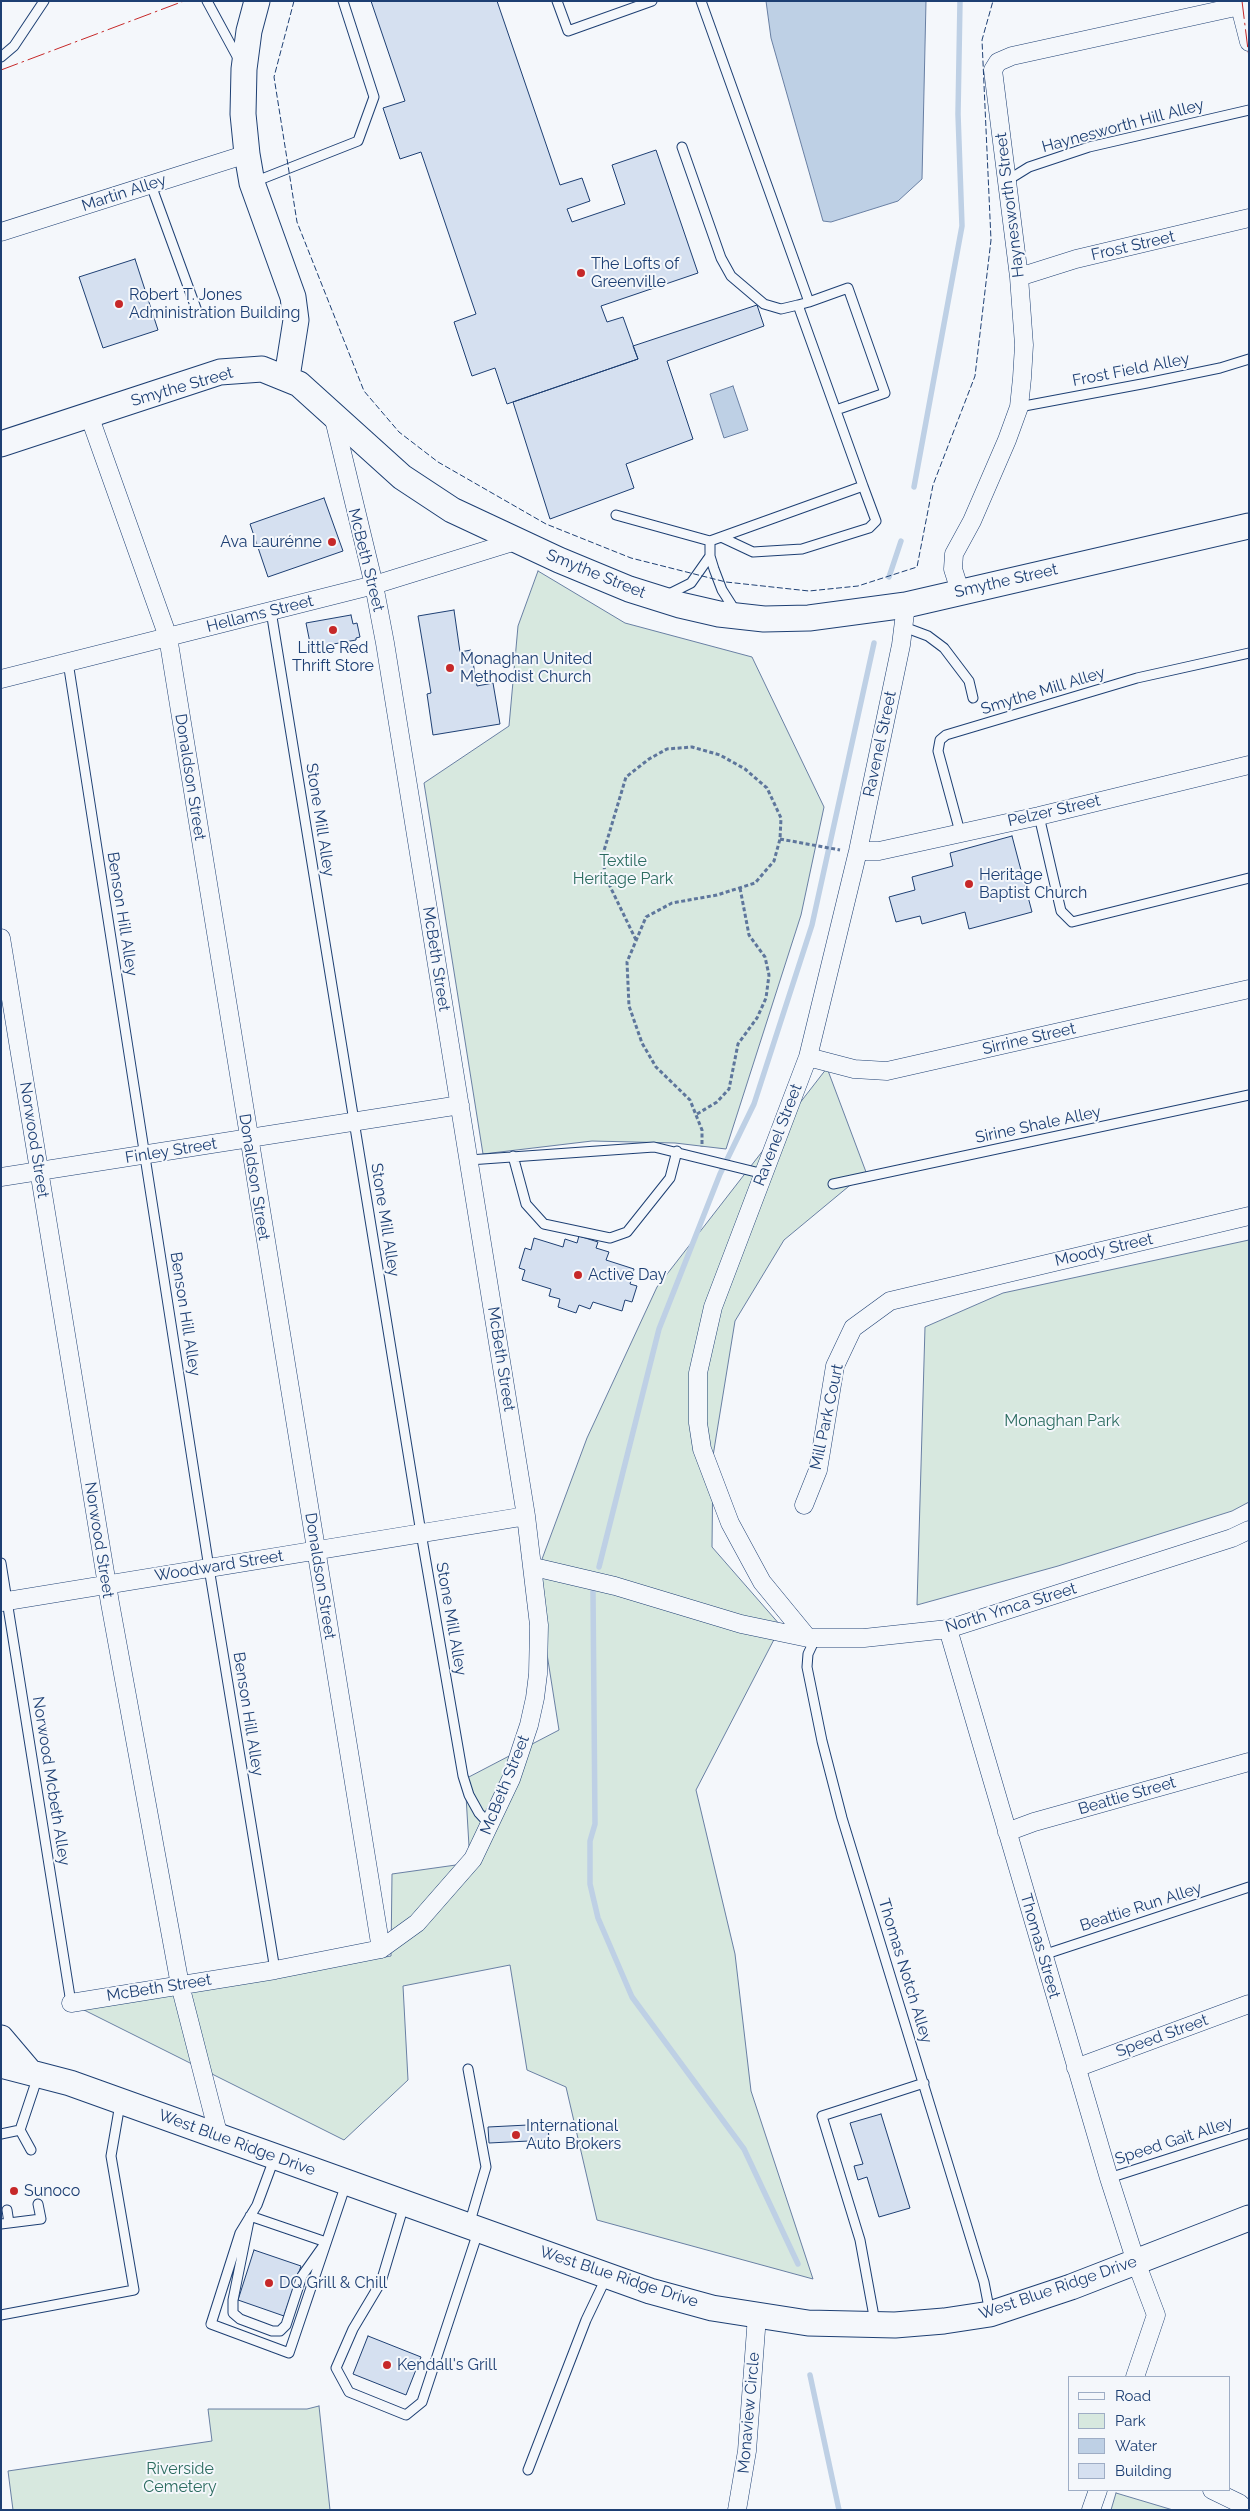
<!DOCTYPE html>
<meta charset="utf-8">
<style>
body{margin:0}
#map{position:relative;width:1250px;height:2511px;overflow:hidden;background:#f4f7fb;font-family:Raleway,sans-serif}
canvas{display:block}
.frame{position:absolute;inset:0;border:2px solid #1d3f73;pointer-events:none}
.legend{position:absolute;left:1068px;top:2376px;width:162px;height:115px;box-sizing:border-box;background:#f4f7fb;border:1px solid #9eadc5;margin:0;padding:6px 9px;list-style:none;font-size:15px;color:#1d3f73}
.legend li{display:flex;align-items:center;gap:10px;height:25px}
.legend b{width:25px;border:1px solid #9eadc5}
</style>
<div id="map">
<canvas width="1250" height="2511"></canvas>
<div class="frame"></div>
<ul class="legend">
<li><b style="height:6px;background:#f4f7fb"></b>Road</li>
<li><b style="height:14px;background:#d7e8df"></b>Park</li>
<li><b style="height:14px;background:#bed0e5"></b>Water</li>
<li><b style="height:14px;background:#d5e0f0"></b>Building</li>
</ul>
</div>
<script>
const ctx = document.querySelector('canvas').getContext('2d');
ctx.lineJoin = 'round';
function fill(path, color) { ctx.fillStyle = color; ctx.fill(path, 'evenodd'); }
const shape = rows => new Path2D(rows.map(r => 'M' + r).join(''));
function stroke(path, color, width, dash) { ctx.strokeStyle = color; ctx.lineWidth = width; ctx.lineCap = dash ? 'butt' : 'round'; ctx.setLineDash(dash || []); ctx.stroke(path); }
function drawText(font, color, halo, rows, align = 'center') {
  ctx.font = font + ' Raleway,sans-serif'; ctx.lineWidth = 4; ctx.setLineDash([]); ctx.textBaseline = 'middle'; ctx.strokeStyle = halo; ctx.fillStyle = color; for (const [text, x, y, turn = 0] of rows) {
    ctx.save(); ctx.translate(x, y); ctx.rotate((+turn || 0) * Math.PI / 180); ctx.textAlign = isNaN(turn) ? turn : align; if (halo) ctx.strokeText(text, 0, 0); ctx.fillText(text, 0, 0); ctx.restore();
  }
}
const green = shape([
 [538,571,625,623,752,657,824,807,801,915,726,1149,675,1143,592,1141,483,1154,424,783,509,726,518,626,538,571],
 [827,1068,866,1172,784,1240,735,1321,713,1456,712,1547,781,1626,696,1790,735,1954,751,2091,813,2279,597,2220,566,2087,527,2070,510,1965,403,1986,408,2080,344,2140,78,2007,391,1956,392,1874,470,1863,465,1779,559,1730,535,1578,587,1438,657,1287,827,1068],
 [1249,1240,1249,1502,1232,1511,1058,1566,917,1605,925,1327,1003,1293,1249,1240],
 [319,2406,330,2510,13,2510,8,2471,212,2441,208,2409,307,2409,319,2406],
 [1116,2493,1173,2510,1111,2510,1116,2493]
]);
const water = shape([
 [766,1,926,1,922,179,898,201,831,222,823,221,771,38,766,1],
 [733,386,748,430,724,438,710,394,733,386]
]);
const stream = shape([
 [914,487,962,226,958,114,960,1],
 [889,577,901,541],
 [599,1567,659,1329,720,1174,754,1104,812,925,874,643],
 [593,1591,595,1824,590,1841,590,1884,598,1918,632,1997,744,2149,798,2264],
 [810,2375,839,2510]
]);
const building = shape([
 [371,1,497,1,560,185,582,178,590,201,567,209,572,222,625,204,612,165,656,150,698,273,601,306,607,322,623,317,638,359,507,404,495,368,472,376,454,322,476,314,421,152,400,159,383,108,405,101,371,1],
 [135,259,158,330,103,348,79,277,135,259],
 [757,305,764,326,667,361,693,439,626,464,634,488,550,519,513,402,638,359,633,346,757,305],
 [324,498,343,551,268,577,250,524,324,498],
 [454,610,460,652,471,650,477,686,493,683,500,724,433,735,427,694,431,693,418,616,454,610],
 [351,615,353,624,357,623,360,637,356,638,356,640,311,648,306,623,351,615],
 [1012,836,1032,912,969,929,965,912,922,924,920,916,896,922,889,897,915,890,912,877,953,866,950,853,1012,836],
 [579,1236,598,1242,596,1248,609,1252,606,1260,634,1269,630,1284,637,1286,632,1302,625,1300,622,1311,593,1302,590,1309,579,1305,576,1313,558,1307,560,1299,549,1296,551,1289,522,1280,525,1270,519,1268,525,1248,531,1250,534,1238,563,1247,565,1239,577,1243,579,1236],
 [881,2114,910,2208,879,2217,867,2177,858,2180,854,2166,863,2164,850,2123,881,2114],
 [548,2124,549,2140,489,2143,488,2127,548,2124],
 [254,2250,301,2266,284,2316,238,2300,254,2250],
 [368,2336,421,2357,406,2395,353,2374,368,2336]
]);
const path = shape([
 [780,839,840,850],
 [636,940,605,876,603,854,626,777,649,759,667,749,692,747,720,755,745,769,767,788,781,818,780,839,774,861,755,883,717,895,672,903,646,917,627,962,629,1006,642,1043,656,1067,690,1100,702,1130,702,1147],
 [697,1114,717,1102,729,1089,738,1044,757,1018,766,998,769,975,765,957,749,935,740,888]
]);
const lane = shape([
 [207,1,239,60],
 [557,1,568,31,652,1],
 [1,57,14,46,44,1],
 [682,147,721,258,731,276,764,304,781,309,798,305],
 [1008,180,1029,167,1089,147,1249,110],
 [254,182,358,141,374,97,343,1],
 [151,185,197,311],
 [809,302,848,288,885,393,836,410],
 [1019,407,1147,383,1220,368,1249,359],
 [616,515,710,541,863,486,798,305,809,302,701,1],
 [721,537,753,552,802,549,869,528,876,521,863,486],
 [710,541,710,556,714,569,722,590,736,612],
 [667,595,691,583,710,556],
 [271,611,421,1533,463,1776,469,1795,479,1813,490,1825],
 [904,627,928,636,944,648,969,681,973,698],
 [68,662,209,1568,275,1970],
 [1039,816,1061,911,1072,922,1249,878],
 [960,832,938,751,940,740,946,735,1137,678,1249,653],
 [513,1156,526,1204,544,1224,610,1238,627,1232,670,1178,677,1151],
 [469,1160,654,1147,764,1174],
 [833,1184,1249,1095],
 [1,1563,71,2003],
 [816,1637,808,1654,807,1667,822,1741,842,1818,984,2282,990,2313],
 [1043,1955,1249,1887],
 [468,2069,486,2167,469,2225],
 [1,2134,20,2130],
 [31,2150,20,2130,38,2076],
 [274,2159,257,2205,240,2233,211,2324,289,2353,346,2184],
 [1109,2178,1249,2133],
 [404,2205,381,2282,353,2329,336,2368,349,2392,406,2415,422,2402,478,2232],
 [7,2210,9,2223],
 [250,2216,326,2242,302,2276,286,2325,280,2331,272,2331,240,2319,233,2313,233,2300,250,2216],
 [1,2224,41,2219,38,2204],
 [1,2315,134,2290,111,2156,120,2104],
 [875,2322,860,2240,822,2116,924,2083],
 [528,2470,586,2320,606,2278]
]);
const street = shape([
 [1240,7,1249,42],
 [1,232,247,154],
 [1019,277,1076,259,1249,218],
 [89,415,168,637,381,1949],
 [960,591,953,569,954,554,972,521,1007,440,1019,407,1022,378,1024,345,1019,277,993,70,998,62,1012,56,1249,4],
 [1,679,374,585,516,541],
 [858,851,879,851,1039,816,1249,765],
 [1,938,110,1603,180,1985,219,2137],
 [808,1057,854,1069,887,1071,1249,989],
 [1,1177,460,1105],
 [804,1505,818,1470,835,1366,853,1328,890,1301,1249,1216],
 [534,1567,615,1586,741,1624,808,1638,864,1638,948,1629,1232,1538,1249,1530],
 [1,1602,526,1516],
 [948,1629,1109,2178,1136,2262,1156,2315,1135,2377],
 [808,1638,762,1582,730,1523,702,1449,698,1423,698,1373,713,1307,808,1057,858,851,901,645,906,605],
 [1007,1832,1034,1822,1249,1762],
 [71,2003,275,1970,381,1949,417,1923,473,1859,511,1779,529,1725,535,1698,538,1674,539,1625,526,1516,385,643,374,585,333,415],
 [1076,2068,1249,2004],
 [1212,2490,1239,2503,1247,2510],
 [737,2510,747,2451,757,2316],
 [1091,2510,1098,2490]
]);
const secondary = shape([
 [257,1,249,31,244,69,243,114,247,154,252,183,293,297,296,320,287,377],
 [1,444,220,372,262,369,299,384,402,477,452,510,559,560,629,589,680,605,719,614,764,619,809,618,906,605,1249,526],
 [1,2038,29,2071],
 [1,2065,70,2083,650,2291,712,2308,808,2323,895,2325,944,2321,990,2314,1071,2287,1249,2218]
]);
const fence = shape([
 [294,1,274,77,297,222,364,391,399,432,438,462,546,524,631,558,726,582,809,591,858,586,917,567,933,485,975,376,991,240,982,40,993,1]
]);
const power = shape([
 [1242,1,1249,58],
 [1,70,184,1]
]);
const markers = [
 [581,273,5,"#c62828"],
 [119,304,5,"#c62828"],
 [332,542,5,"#c62828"],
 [333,630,5,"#c62828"],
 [450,668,5,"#c62828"],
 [969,884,5,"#c62828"],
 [578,1275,5,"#c62828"],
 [516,2135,5,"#c62828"],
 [14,2191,5,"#c62828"],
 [269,2283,5,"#c62828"],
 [387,2365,5,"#c62828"]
];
const streetNames = [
 ["Haynesworth Hill Alley",1123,126,-15],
 ["Martin Alley",124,193,-18],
 ["Haynesworth Street",1010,205,-97],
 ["Frost Street",1133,246,-13],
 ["Frost Field Alley",1131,370,-11],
 ["Smythe Street",182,387,-16],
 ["McBeth Street",366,560,76],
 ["Smythe Street",596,574,22],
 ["Smythe Street",1006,581,-13],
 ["Hellams Street",260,614,-14],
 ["Smythe Mill Alley",1043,691,-17],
 ["Ravenel Street",880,744,-78],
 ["Donaldson Street",190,777,81],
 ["Pelzer Street",1054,811,-13],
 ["Stone Mill Alley",320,820,81],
 ["Benson Hill Alley",122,914,81],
 ["McBeth Street",436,959,81],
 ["Sirrine Street",1029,1039,-13],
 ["Sirine Shale Alley",1038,1125,-12],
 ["Ravenel Street",778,1135,-69],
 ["Norwood Street",34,1140,81],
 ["Finley Street",171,1151,-9],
 ["Donaldson Street",254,1177,81],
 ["Stone Mill Alley",385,1220,81],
 ["Moody Street",1104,1250,-13],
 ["Benson Hill Alley",185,1314,81],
 ["McBeth Street",501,1359,81],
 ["Mill Park Court",827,1417,-78],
 ["Norwood Street",99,1540,81],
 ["Woodward Street",219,1566,-9],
 ["Donaldson Street",320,1576,81],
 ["North Ymca Street",1011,1608,-17],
 ["Stone Mill Alley",451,1619,80],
 ["Benson Hill Alley",248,1714,81],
 ["Norwood Mcbeth Alley",51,1781,81],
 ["McBeth Street",505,1785,-68],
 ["Beattie Street",1127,1796,-16],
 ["Beattie Run Alley",1141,1907,-18],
 ["Thomas Street",1040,1946,74],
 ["Thomas Notch Alley",905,1971,73],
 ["McBeth Street",159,1988,-9],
 ["Speed Street",1162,2036,-20],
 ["Speed Gait Alley",1174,2141,-18],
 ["West Blue Ridge Drive",237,2143,20],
 ["West Blue Ridge Drive",619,2277,18],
 ["West Blue Ridge Drive",1058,2288,-19],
 ["Monaview Circle",749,2413,-85]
];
const poiNames = [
 ["The Lofts of",591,264],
 ["Greenville",591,282],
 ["Robert T. Jones",129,295],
 ["Administration Building",129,313],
 ["Ava Laurénne",322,542,"right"],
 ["Little Red",333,648,"center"],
 ["Thrift Store",333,666,"center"],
 ["Monaghan United",460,659],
 ["Methodist Church",460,677],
 ["Heritage",979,875],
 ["Baptist Church",979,893],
 ["Active Day",588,1275],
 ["International",526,2126],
 ["Auto Brokers",526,2144],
 ["Sunoco",24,2191],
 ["DQ Grill & Chill",279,2283],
 ["Kendall's Grill",397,2365]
];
const parkNames = [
 ["Textile",623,861],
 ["Heritage Park",623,879],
 ["Monaghan Park",1062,1421],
 ["Riverside",180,2469],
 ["Cemetery",180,2487]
];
fill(green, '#d7e8df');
stroke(green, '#687fa3', 1);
fill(water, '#bed0e5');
stroke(water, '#687fa3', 1);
stroke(stream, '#bed0e5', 5.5);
fill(building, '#d5e0f0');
stroke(building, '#1d3f73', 1);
stroke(lane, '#1d3f73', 11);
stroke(street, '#1d3f73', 19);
stroke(secondary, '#1d3f73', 27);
stroke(path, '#5e769c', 3, [4, 2.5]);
stroke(lane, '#f4f7fb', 9);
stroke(street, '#f4f7fb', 18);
stroke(secondary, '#f4f7fb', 25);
stroke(fence, '#1d3f73', 1, [6, 2.5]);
stroke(power, '#c62828', 1, [18, 4, 2.5, 4]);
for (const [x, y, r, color] of markers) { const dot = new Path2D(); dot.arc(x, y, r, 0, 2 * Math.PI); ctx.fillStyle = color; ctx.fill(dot); stroke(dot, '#f4f7fb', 2); }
drawText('16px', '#1d3f73', '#f4f7fb', streetNames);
drawText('16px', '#1d3f73', '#f4f7fb', poiNames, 'left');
drawText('16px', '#2c6c60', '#f4f7fb', parkNames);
</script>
